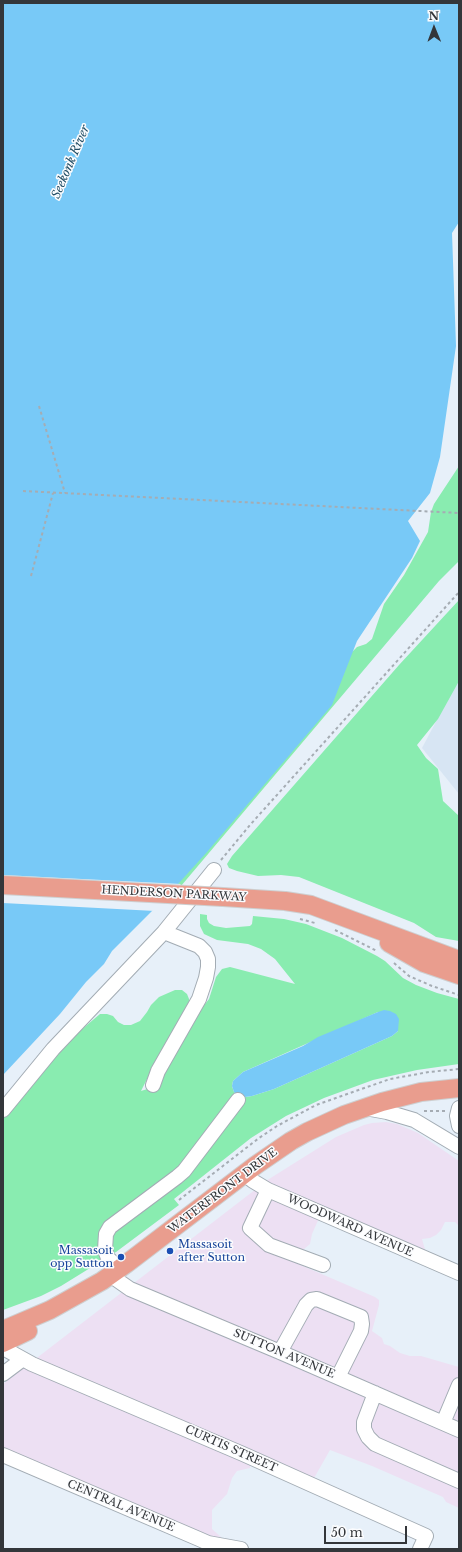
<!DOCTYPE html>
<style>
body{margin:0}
#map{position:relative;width:462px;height:1552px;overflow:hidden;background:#e7f0f9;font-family:"Libre Baskerville",serif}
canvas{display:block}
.frame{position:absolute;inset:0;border:4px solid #33363a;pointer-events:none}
.north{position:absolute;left:414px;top:8px;width:40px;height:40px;-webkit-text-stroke:3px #fbfcfe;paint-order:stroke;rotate:359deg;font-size:11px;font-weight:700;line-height:16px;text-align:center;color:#33363a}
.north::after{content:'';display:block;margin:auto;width:14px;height:18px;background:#33363a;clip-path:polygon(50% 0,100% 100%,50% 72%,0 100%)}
.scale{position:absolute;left:324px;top:1526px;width:83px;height:18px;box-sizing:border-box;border:2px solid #33363a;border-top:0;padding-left:5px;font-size:12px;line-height:14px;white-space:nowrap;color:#33363a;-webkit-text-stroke:3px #fbfcfe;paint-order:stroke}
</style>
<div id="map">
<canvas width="462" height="1552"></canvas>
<div class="frame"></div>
<div class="north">N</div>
<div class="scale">50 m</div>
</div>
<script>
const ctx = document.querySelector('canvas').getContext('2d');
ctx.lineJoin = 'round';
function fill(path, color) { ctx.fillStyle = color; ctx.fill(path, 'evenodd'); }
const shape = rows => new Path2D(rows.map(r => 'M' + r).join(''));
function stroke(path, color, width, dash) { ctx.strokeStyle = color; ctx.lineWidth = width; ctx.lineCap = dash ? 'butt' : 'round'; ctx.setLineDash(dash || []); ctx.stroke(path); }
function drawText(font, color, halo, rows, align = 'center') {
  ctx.font = font + ' "Libre Baskerville",serif'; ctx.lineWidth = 3; ctx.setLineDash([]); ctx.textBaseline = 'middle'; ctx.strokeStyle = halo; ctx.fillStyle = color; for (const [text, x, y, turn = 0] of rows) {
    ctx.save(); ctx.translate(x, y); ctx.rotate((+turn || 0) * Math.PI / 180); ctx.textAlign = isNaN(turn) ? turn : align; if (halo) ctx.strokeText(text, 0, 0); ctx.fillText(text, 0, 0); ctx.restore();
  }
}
const commercial = shape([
 [386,1122,397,1124,418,1133,459,1161,459,1226,455,1222,445,1222,441,1230,436,1235,430,1238,422,1239,426,1253,320,1216,312,1234,310,1244,304,1249,292,1251,282,1257,375,1297,379,1300,379,1305,372,1331,382,1338,384,1344,390,1346,400,1353,410,1356,421,1356,459,1367,459,1508,446,1502,443,1497,372,1466,330,1450,309,1487,251,1462,250,1468,237,1471,232,1478,227,1494,212,1510,212,1529,221,1537,213,1544,3,1457,3,1384,269,1179,336,1137,364,1125,372,1123]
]);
const built = shape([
 [459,678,459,794,422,748]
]);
const green = shape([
 [459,466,459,561,439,581,181,886,167,884,351,653,357,647,366,644,372,639,384,604,404,575,428,532,431,512,434,504],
 [459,600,459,681,438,719,417,745,426,758,438,769,443,801,459,816,459,873,458,875,459,876,459,941,436,937,414,923,299,877,281,875,258,876,237,871,229,868,227,864,232,856,399,665],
 [200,914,207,915,207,919,209,923,214,926,226,928,250,926,252,924,253,916,284,919,306,924,342,938,377,956,385,961,403,978,416,985,437,993,459,999,459,1064,417,1070,373,1080,324,1098,286,1116,251,1138,174,1199,179,1205,116,1252,61,1286,41,1296,3,1310,3,1118,62,1048,81,1030,100,1014,107,1014,113,1016,118,1022,124,1025,131,1025,140,1021,147,1012,151,1005,159,997,175,990,182,990,187,994,189,999,189,1005,157,1059,141,1091,160,1085,163,1075,201,1009,209,999,216,977,222,969,230,967,295,984,275,959,261,949,248,944,217,940,204,934,200,926],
 [378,1012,398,1031,392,1036,274,1089,252,1096,245,1097,234,1092,232,1086,233,1081,243,1072]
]);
const water = shape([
 [3,3,459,3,459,222,452,233,456,346,440,457,430,493,408,521,420,541,412,558,357,641,332,705,207,852,169,894,112,951,104,964,86,982,60,1014,3,1075],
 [384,1010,390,1011,396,1014,399,1019,398,1031,392,1036,274,1089,252,1096,245,1097,239,1096,234,1092,232,1086,233,1081,243,1072,303,1046,318,1037,378,1012]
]);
const pier = shape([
 [3,875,181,884,155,911,3,903]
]);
const path = shape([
 [39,406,65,493],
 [23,491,459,513],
 [31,576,53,493],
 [221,860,250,825,459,592],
 [300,919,315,923],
 [335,930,377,951],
 [394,963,409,976,432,986,459,995],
 [424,1111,445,1111],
 [179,1200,259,1138,277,1126,316,1105,390,1079,429,1072,459,1069]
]);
const minor = shape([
 [153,1085,158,1071,199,999,206,978,208,967,208,959,205,952,199,946,164,932],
 [365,1108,387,1112,414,1120,459,1147],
 [459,1108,457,1116,459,1126],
 [3,1110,53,1049,164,932,214,870],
 [244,1174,253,1181,268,1190,459,1273],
 [268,1190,250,1228,269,1245,323,1265],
 [119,1269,108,1258,105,1250,106,1234,110,1227,177,1177,184,1171,238,1100],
 [110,1275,130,1289,280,1352,459,1430],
 [3,1348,32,1364,243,1454,426,1536,420,1549],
 [280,1352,306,1305,311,1300,317,1299,361,1317,362,1324,361,1331,338,1377],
 [3,1374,23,1359],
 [375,1393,364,1422,364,1429,368,1437,375,1444,459,1481],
 [443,1423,459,1385],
 [3,1455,199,1539,208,1543,241,1549]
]);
const major = shape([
 [223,897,285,901,311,905,459,960],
 [389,943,424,963,459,975],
 [3,1330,50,1310,102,1281,126,1264,256,1165,291,1141,307,1132,344,1115,382,1102,421,1092,459,1088],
 [3,1343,28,1331]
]);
const majorBridge = shape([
 [3,885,223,897]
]);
const markers = [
 [170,1251,4,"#1a4fb4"],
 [121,1257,4,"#1a4fb4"]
];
const streetNames = [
 ["HENDERSON PARKWAY",174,894,3],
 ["WATERFRONT DRIVE",223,1191,-37],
 ["WOODWARD AVENUE",350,1226,24],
 ["SUTTON AVENUE",284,1354,23],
 ["CURTIS STREET",231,1449,24],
 ["CENTRAL AVENUE",121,1506,23]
];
const transitNames = [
 ["Massasoit",178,1245],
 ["after Sutton",178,1258],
 ["Massasoit",113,1251,"right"],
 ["opp Sutton",113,1264,"right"]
];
const waterNames = [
 ["Seekonk River",71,162,-67]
];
fill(commercial, '#ede0f3');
fill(built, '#d7e5f3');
fill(green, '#89ecb0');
fill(water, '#78c9f7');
fill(pier, '#e7f0f9');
stroke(minor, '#a3acb4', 16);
stroke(major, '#cecfd0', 20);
stroke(path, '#a5acb3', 2, [3, 3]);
stroke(minor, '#fff', 14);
stroke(major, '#e99d8e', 18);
stroke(majorBridge, '#cecfd0', 20, []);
stroke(majorBridge, '#e99d8e', 18);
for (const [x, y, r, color] of markers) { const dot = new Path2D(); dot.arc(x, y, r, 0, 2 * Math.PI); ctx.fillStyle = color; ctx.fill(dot); stroke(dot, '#fbfcfe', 1.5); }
drawText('11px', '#33363a', '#fbfcfe', streetNames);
drawText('11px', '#164399', '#fbfcfe', transitNames, 'left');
drawText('italic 12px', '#214e66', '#fbfcfe', waterNames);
</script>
